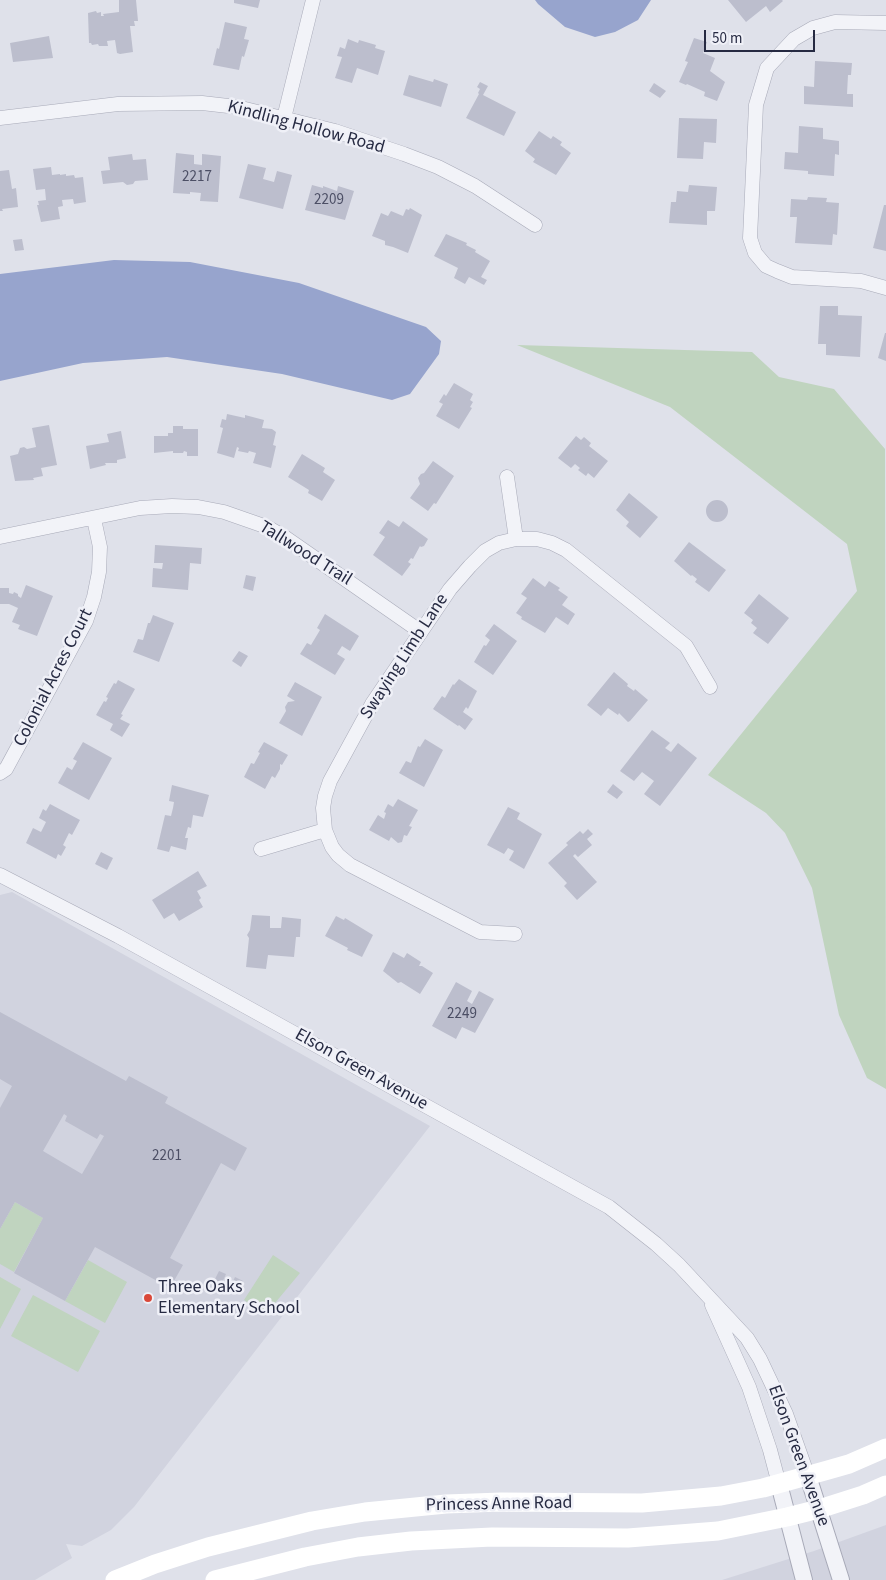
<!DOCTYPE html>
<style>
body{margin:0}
#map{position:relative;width:886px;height:1580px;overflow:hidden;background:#dfe1ea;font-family:"Source Sans 3",sans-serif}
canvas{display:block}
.scale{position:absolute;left:704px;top:30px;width:111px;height:22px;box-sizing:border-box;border:2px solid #262a42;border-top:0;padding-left:6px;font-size:15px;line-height:18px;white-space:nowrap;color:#262a42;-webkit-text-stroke:4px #eff0f7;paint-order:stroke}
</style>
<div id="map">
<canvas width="886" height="1580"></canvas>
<div class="scale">50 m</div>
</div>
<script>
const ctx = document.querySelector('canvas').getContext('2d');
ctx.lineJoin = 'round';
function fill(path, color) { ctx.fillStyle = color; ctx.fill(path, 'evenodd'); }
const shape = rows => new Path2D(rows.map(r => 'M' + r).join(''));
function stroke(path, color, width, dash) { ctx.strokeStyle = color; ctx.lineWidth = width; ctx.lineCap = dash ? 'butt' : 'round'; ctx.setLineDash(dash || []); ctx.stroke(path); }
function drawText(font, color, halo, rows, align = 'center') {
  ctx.font = font + ' "Source Sans 3",sans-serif'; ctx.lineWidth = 5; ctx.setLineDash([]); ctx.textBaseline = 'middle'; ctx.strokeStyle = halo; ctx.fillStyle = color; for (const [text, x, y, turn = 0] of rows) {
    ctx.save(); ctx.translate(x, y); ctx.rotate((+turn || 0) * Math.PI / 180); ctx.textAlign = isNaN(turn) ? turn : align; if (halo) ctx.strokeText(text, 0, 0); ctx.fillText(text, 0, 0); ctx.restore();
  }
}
const built = shape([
 [12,892,430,1126,134,1507,111,1530,82,1546,66,1544,72,1558,35,1580,0,1580,0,895],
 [886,1525,886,1580,722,1580,814,1551]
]);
const green = shape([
 [517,345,752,352,779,377,834,389,885,449,886,1089,867,1078,839,1015,812,888,785,833,766,813,708,775,857,591,847,544,670,407],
 [15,1202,43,1218,14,1272,0,1264,0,1229],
 [273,1255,300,1273,265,1315,244,1300],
 [88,1260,127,1282,105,1323,65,1301],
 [0,1277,21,1289,0,1329],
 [33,1295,100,1331,78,1372,11,1336]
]);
const water = shape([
 [535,0,651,0,638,20,615,32,595,37,565,27,538,4],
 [114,260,190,262,299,283,426,327,441,341,439,354,410,394,392,400,282,374,167,357,83,363,0,381,0,274]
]);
const building = shape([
 [119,0,136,0,138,21,134,21,135,26,130,26,133,52,120,54,117,53,115,40,107,41,108,46,99,46,98,44,92,45,91,43,89,43,88,13,96,11,97,13,101,12,101,16,104,16,103,14,119,12],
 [234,0,260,0,258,8,234,3],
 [728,0,782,0,783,1,770,12,766,6,746,22],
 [225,22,247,27,244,39,249,40,244,57,242,56,239,70,213,65,217,48,219,49],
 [49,36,53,58,13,62,10,43],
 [694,38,707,42,703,53,715,58,710,71,725,82,717,101,704,96,705,92,687,84,686,85,679,82,688,62,685,61],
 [348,39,358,43,359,40,376,45,375,48,385,51,378,75,357,68,352,83,335,78,342,57,337,56,340,47,345,49],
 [815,61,852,63,851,75,848,75,847,94,853,94,853,107,804,104,804,86,814,87],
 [409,75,433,82,434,79,448,84,441,107,403,95],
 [480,82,488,86,483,95,516,112,504,136,466,118,479,94,478,93,480,89,477,87],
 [654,83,666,91,660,98,649,91],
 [679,118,717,119,716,143,704,142,703,159,677,158],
 [799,126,823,128,823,139,839,141,839,155,835,154,834,176,808,174,808,171,784,169,785,152,798,153],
 [539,131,551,139,553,136,562,142,560,145,571,153,556,175,533,162,535,159,525,151],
 [176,153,194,155,194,164,202,165,202,154,221,156,218,202,200,201,201,193,190,192,190,194,173,193],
 [132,154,133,160,146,159,148,180,135,181,133,184,127,185,123,182,103,184,101,171,110,170,108,157],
 [248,164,266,168,263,179,274,182,277,171,292,175,283,209,239,198],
 [51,167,52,175,60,174,60,175,66,174,66,176,74,175,75,178,83,177,86,202,74,204,73,199,62,200,63,206,58,207,60,219,41,222,37,205,39,205,38,201,46,200,45,189,36,190,33,169],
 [9,170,12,189,16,188,18,207,2,209,3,211,0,211,0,171],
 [312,185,323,188,323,186,337,191,338,186,354,191,345,220,305,210],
 [689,185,717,187,715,211,707,211,707,225,669,223,671,202,676,202,677,191,688,192],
 [808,197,827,198,826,202,839,203,837,235,833,234,832,245,795,243,797,217,790,217,791,199,807,200],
 [884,205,886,205,886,251,873,248],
 [410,208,422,215,408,253,393,247,385,245,385,241,372,236,381,213,388,216,391,211,403,216,406,209,409,210],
 [446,234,467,243,466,245,476,250,475,252,490,261,481,277,487,280,484,285,469,277,465,284,454,278,458,268,434,256],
 [22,239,24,250,15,251,13,240],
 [820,306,838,306,838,315,862,316,860,357,826,355,826,344,818,344],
 [885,333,886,333,886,361,878,358],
 [454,383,473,394,470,400,473,402,470,407,472,408,459,429,436,416,443,404,439,402,444,394,446,396],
 [227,414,245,418,245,415,264,420,262,428,272,429,276,432,273,445,276,446,271,468,253,463,256,453,249,451,248,453,238,451,239,448,237,447,234,458,217,453,223,428,220,427,222,419,226,420],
 [49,425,57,465,41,468,43,476,33,478,34,480,15,481,10,456,18,454,20,448,24,447,27,449,36,447,32,428],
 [173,426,183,426,183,429,198,429,198,456,187,456,187,452,184,451,183,453,173,453,173,451,154,453,154,436,168,436,168,433,173,433],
 [121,431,126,458,117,460,117,463,105,463,106,465,90,469,86,446,109,442,107,434],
 [576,436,581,440,584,437,591,443,589,446,608,461,594,478,588,473,586,476,578,470,580,468,575,464,571,468,558,458],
 [302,454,325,468,323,472,335,480,322,501,308,493,309,490,288,477],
 [433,461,454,476,436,504,434,503,428,511,410,498,420,484,418,478,421,474,424,473],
 [629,493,658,517,640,538,626,526,629,522,616,510],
 '706 511a11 11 0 1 1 22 0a11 11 0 1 1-22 0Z',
 [388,520,399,527,403,521,428,539,424,546,421,547,420,546,413,559,411,558,408,562,411,564,402,576,373,555,385,537,379,533],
 [689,542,726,570,709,592,695,582,697,579,692,575,691,576,674,561],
 [155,545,202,548,201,564,190,563,188,590,152,587,153,568,162,569,163,563,154,563],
 [246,575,256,577,253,591,243,588],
 [533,578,545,587,549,581,560,588,558,590,568,597,562,605,575,614,568,625,556,617,545,633,521,619,522,617,516,613,527,598,521,594],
 [26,585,53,596,37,636,18,629,20,625,12,622,18,608,9,604,0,604,0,588,9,588,9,593,13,594,14,592,18,594,18,596,21,598],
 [759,594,789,618,768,644,753,633,757,628,751,623,753,620,744,613],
 [325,614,359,636,350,651,342,646,337,654,345,659,335,675,300,654,307,643,311,645,320,630,317,628],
 [153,615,174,623,159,662,133,652,138,639,143,640,148,623,150,623],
 [494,624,517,641,493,675,474,662,484,645,486,646,490,640,485,636],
 [239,651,248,656,241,667,232,661],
 [614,672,628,684,627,686,634,691,635,689,648,700,630,721,628,722,619,713,618,715,608,708,601,716,587,705],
 [459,679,477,691,468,709,466,707,463,712,473,719,465,730,459,725,458,726,433,709,442,696,445,698,453,684,454,685],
 [118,680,135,689,121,714,123,715,120,719,130,724,122,737,110,730,113,724,96,715,104,701,106,702,108,698,106,697,114,683,116,684],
 [295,682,322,697,302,736,279,723,286,711,285,707,288,702,295,701,287,696],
 [652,730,670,743,665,748,671,752,678,743,697,758,660,806,644,794,654,781,642,772,634,781,620,771],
 [425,739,443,750,424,787,399,773,406,761,411,763,418,746,420,747],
 [83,742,112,758,89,800,58,783,67,767,72,770,77,761,73,759],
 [264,742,288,755,282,765,280,764,280,769,275,778,272,776,265,789,244,777,251,763,254,764,260,753,258,752],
 [613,784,623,792,617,799,607,792],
 [172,785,209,795,203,817,193,815,191,828,188,827,185,838,188,838,186,850,171,846,169,852,157,849,165,815,171,816,173,808,174,802,169,801],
 [398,799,418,810,409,826,412,827,407,836,404,835,402,842,398,843,391,837,389,841,369,830,378,815,384,819,386,813,384,812,388,804,393,807],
 [50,804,80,820,72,835,69,833,63,845,66,847,61,856,58,854,56,859,26,843,33,828,41,832,46,822,39,818,43,809,46,811],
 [508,807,520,813,517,819,542,834,524,869,509,860,514,851,508,848,504,854,487,845],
 [588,829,593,834,587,839,592,845,578,857,575,854,573,856,597,882,577,900,564,886,567,883,548,863,568,845,566,843,580,831,583,834],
 [101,852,113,858,107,870,95,864],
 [198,871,207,886,197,891,201,898,199,900,203,907,179,921,174,913,164,919,152,900],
 [252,915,270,916,270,928,281,928,282,917,301,919,300,937,296,937,294,957,268,955,266,969,246,967,249,938,247,935,250,930],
 [336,916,344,920,345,918,373,935,362,957,347,950,348,948,325,936],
 [393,952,404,958,407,953,421,962,419,966,422,966,433,973,420,994,401,982,398,983,383,971],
 [456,982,472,991,467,1001,472,1004,479,991,494,999,475,1033,462,1027,456,1039,432,1026],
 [0,1012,126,1081,129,1076,168,1097,165,1103,247,1148,235,1171,221,1163,170,1258,183,1265,170,1288,95,1247,65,1301,14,1273,43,1218,15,1202,0,1229,0,1108,12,1086,0,1079],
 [64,1114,67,1116,65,1121,97,1139,100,1134,104,1136,82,1174,43,1151],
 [219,1271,226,1274,221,1285,214,1281],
 [235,1277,243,1281,237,1294,229,1290]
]);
const minor = shape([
 [886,23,835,22,813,28,794,39,767,68,756,105,750,238,755,253,766,266,777,271,792,277,861,281,886,288],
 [0,118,118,104,202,103,237,107,335,131,404,154,438,167,475,186,535,225],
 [284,118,313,0],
 [507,477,516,539],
 [0,537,140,508,172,506,198,507,224,512,267,527,283,536,421,632],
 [0,773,6,769,86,621,94,597,99,572,100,547,94,519],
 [261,849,325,830],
 [0,875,118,936,609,1207,656,1244,679,1265,747,1338,760,1359,786,1414,808,1476],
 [515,934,480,932,350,865,338,855,332,847,325,830,323,808,325,796,330,781,372,704,450,589,470,566,485,551,499,543,516,539,537,539,552,543,566,550,686,646,710,687],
 [712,1305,749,1387,770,1450,779,1484]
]);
const tertiary = shape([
 [808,1476,841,1580],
 [779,1484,804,1580]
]);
const secondary = shape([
 [115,1580,155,1564,208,1547,312,1521,365,1512,446,1504,501,1502,642,1503,721,1496,763,1488,828,1470,849,1464,886,1448],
 [215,1580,305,1557,358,1547,411,1541,492,1537,628,1538,718,1531,787,1517,819,1509,863,1495,886,1485]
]);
const markers = [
 [148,1298,5,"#da4839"]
];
const numberNames = [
 ["2217",197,178],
 ["2209",329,201],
 ["2249",462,1015],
 ["2201",167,1157]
];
const streetNames = [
 ["Kindling Hollow Road",306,128,15],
 ["Tallwood Trail",305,554,32],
 ["Swaying Limb Lane",405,657,-57],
 ["Colonial Acres Court",54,678,-63],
 ["Elson Green Avenue",361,1070,29],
 ["Elson Green Avenue",798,1456,70],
 ["Princess Anne Road",499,1505,-1]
];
const poiNames = [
 ["Three Oaks",158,1288],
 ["Elementary School",158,1309]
];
fill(built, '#d1d3df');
fill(green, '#c0d4bf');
fill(water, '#97a4cd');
fill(building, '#bcbecd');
stroke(minor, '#a8aab8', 15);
stroke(tertiary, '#a8aab8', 18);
stroke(minor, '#f2f3f8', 14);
stroke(tertiary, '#f2f3f8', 16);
stroke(secondary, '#fff', 19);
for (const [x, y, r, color] of markers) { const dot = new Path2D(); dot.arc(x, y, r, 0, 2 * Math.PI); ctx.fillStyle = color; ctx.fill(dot); stroke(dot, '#eff0f7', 2); }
drawText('15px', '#4c4f65', null, numberNames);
drawText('18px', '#262a42', '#eff0f7', streetNames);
drawText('18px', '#262a42', '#eff0f7', poiNames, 'left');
</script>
